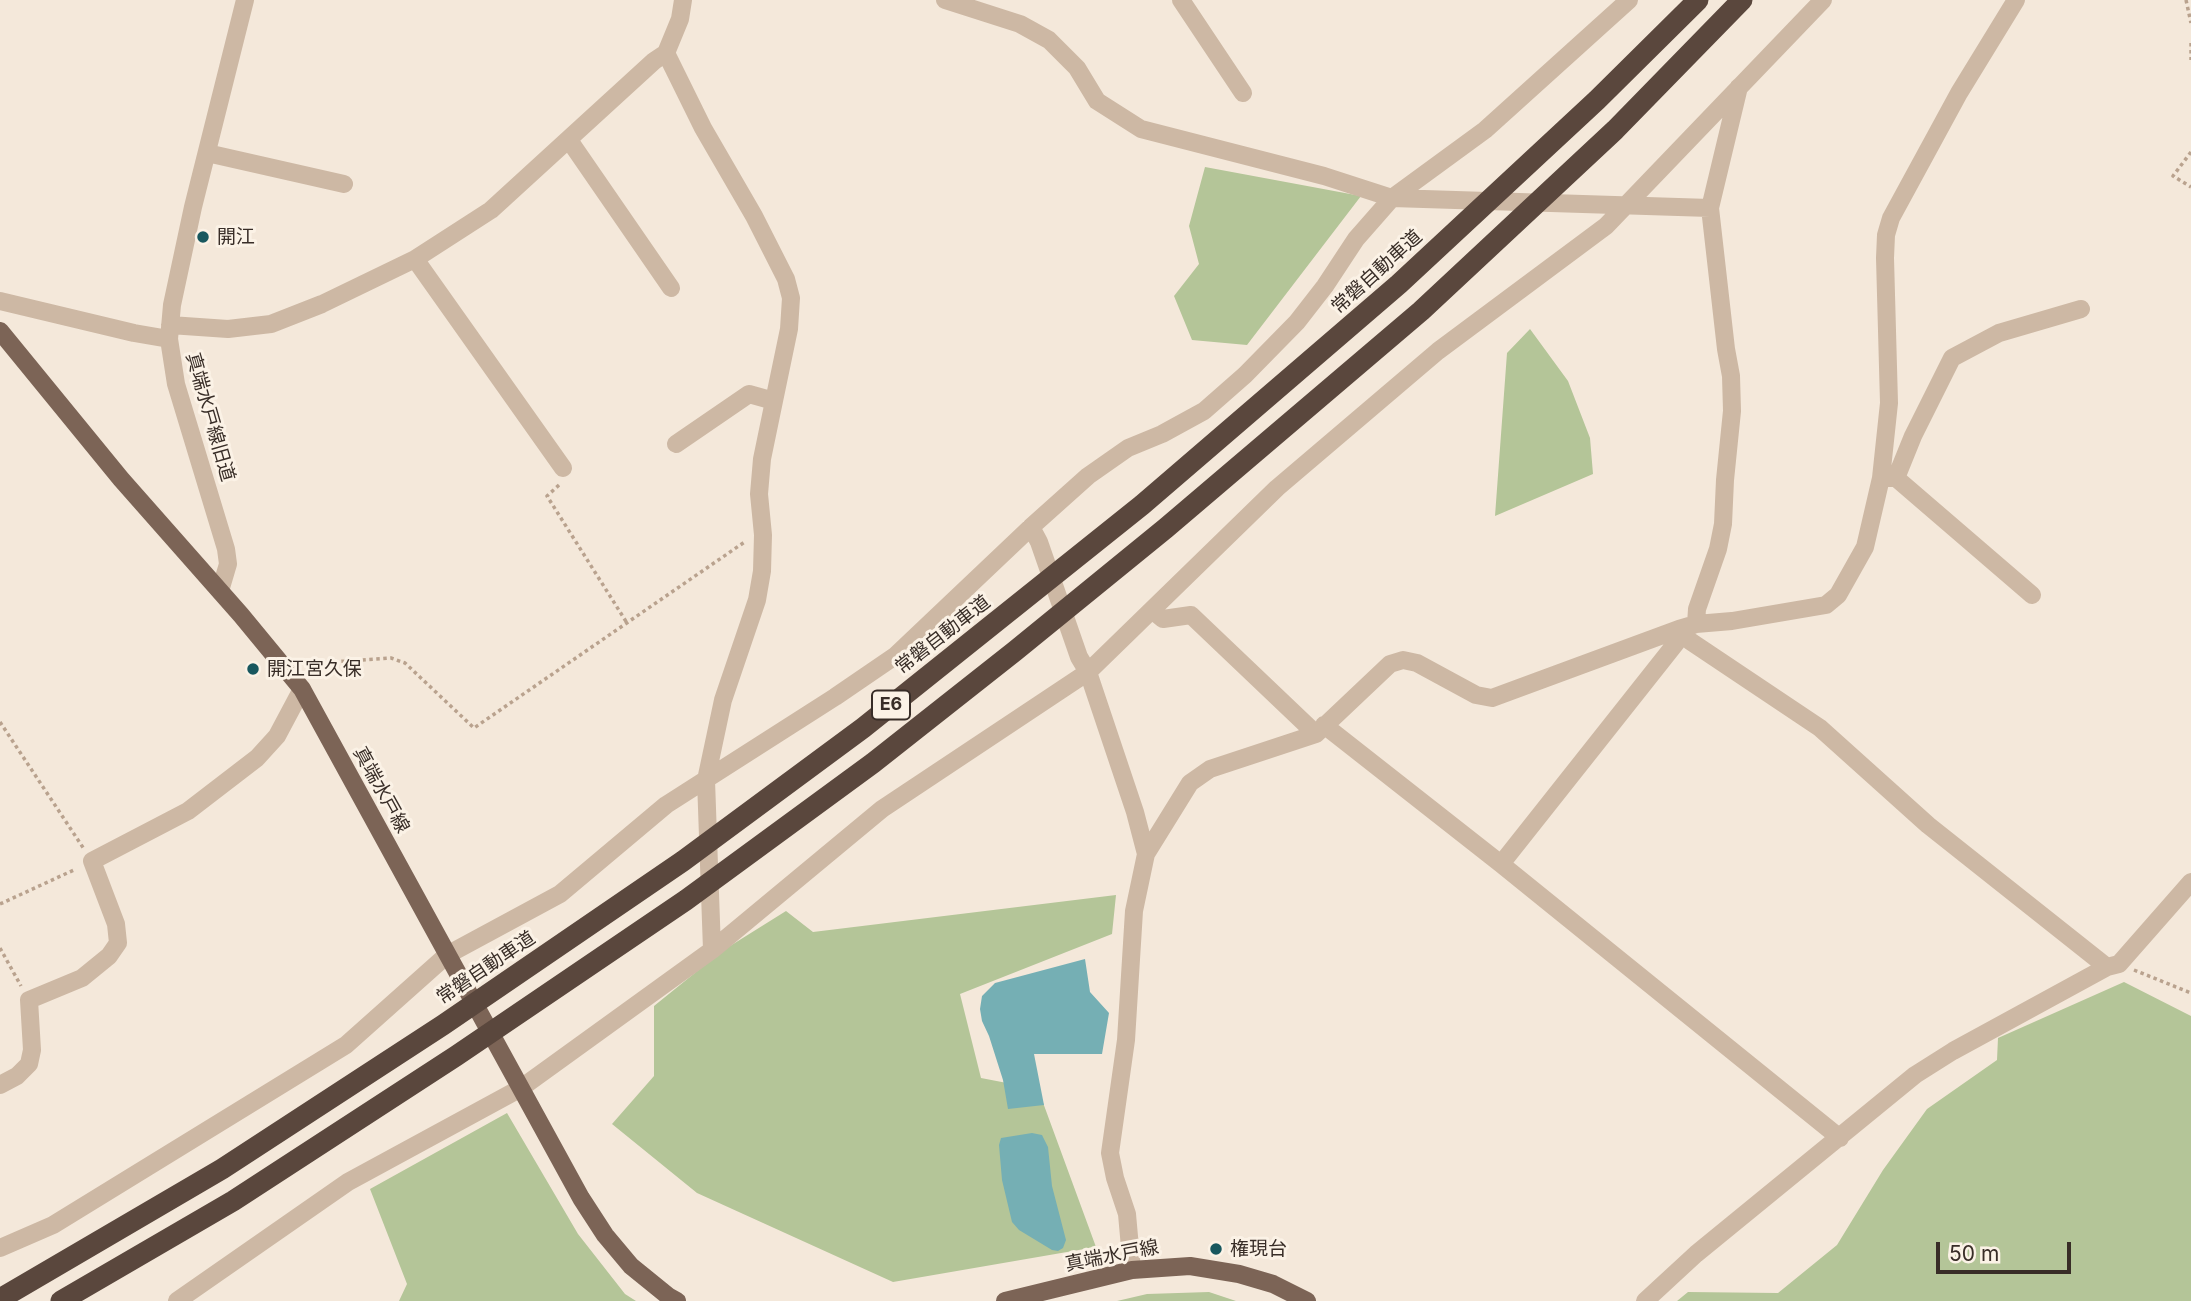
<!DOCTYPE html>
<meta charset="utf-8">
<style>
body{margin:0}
#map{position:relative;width:2191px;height:1301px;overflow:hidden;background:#f4e8da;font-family:Inter,sans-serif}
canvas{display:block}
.scale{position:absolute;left:1936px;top:1242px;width:135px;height:32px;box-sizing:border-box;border:4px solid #382d27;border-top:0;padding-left:9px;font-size:21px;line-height:24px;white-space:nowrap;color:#382d27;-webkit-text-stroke:5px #fbf2e6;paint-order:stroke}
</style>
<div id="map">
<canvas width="2191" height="1301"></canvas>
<div class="scale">50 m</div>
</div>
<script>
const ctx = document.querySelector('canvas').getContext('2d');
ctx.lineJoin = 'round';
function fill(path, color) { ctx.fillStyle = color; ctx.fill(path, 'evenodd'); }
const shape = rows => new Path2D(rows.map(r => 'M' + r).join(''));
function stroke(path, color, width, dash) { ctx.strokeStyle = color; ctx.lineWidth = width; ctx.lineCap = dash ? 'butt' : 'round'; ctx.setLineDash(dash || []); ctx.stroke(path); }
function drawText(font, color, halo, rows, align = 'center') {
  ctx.font = font + ' Inter,"Noto Sans JP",sans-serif'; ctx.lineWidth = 6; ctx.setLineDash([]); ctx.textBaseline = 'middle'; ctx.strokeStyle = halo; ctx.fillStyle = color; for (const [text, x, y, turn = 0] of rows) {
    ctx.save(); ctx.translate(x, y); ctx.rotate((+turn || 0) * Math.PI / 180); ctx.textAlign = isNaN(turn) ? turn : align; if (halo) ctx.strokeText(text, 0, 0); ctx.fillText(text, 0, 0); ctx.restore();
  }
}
const green = shape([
 [1205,167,1361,196,1247,345,1192,340,1174,296,1199,264,1189,226],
 [1530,329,1568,381,1590,438,1593,474,1495,516,1507,353],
 [1116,895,1112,934,960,994,981,1078,1038,1089,1096,1247,893,1282,697,1193,612,1124,654,1076,654,1006,722,951,786,911,813,932],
 [2124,982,2191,1016,2191,1301,1677,1301,1688,1292,1778,1293,1837,1245,1883,1170,1927,1109,1997,1060,1998,1038],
 [507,1113,578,1234,625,1294,636,1301,399,1301,407,1284,370,1189],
 [1209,1292,1236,1301,1117,1301,1147,1294]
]);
const water = shape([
 [1085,959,1090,992,1109,1013,1102,1054,1034,1054,1044,1105,1008,1109,1003,1080,989,1036,982,1021,980,1009,982,996,995,983],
 [1032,1133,1042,1135,1048,1147,1052,1186,1066,1240,1063,1248,1058,1251,1052,1250,1019,1230,1012,1222,1002,1180,999,1145,1001,1138]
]);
const path = shape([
 [2186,0,2191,23],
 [2191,43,2191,60],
 [2191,152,2173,176,2191,187],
 [559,485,547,496,627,623],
 [308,671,332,662,391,658,405,663,474,728,746,541],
 [0,722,84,849],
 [0,904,76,869],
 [0,948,21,986],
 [2134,970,2191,993]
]);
const minor = shape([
 [945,0,1020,24,1049,40,1077,68,1097,101,1141,129,1324,176,1392,198,1710,208],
 [1181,0,1243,93],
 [666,53,703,128,754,216,786,279,791,298,789,329,774,401],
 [569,140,671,288],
 [207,153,344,184],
 [415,259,563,468],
 [0,301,134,333,169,339],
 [170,325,228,329,271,324,322,304,415,259,491,210,654,61,666,53,680,19,683,0],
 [676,444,749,394,774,401,762,459,759,494,763,535,762,571,757,600,723,700,706,780,712,950],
 [1883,478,1896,478,2032,595],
 [1896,478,1913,436,1952,358,1999,333,2081,309],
 [1031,527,1039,542,1079,657,1088,672,1135,812,1146,854,1134,911,1126,1040,1110,1153,1115,1178,1127,1214,1132,1270],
 [220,591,228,564,226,549,176,384,169,339,172,305,193,207,245,0],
 [1152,610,1163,619,1191,615,1316,734],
 [1696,624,1697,609,1718,549,1723,524,1725,480,1732,411,1731,376,1726,349,1710,208,1739,87],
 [1679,629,1690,641,1820,728,1928,825,2107,967],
 [1324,725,1501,864,1840,1138],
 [1146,854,1190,783,1210,769,1316,734,1390,664,1403,660,1417,663,1476,695,1492,698,1679,629,1696,624,1732,621,1826,605,1838,595,1865,547,1881,478,1889,403,1885,258,1886,235,1891,218,1959,93,2016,0],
 [1501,864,1676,643,1679,629],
 [0,1085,17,1076,29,1064,32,1050,29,1000,82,978,109,956,118,943,116,924,92,861,188,811,257,758,277,736,302,689],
 [0,1248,53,1225,346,1045,447,955,560,894,666,805,835,697,895,656,1031,527,1088,476,1128,448,1162,434,1204,411,1245,375,1297,322,1325,286,1356,239,1392,198,1485,130,1629,0],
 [177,1301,348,1182,521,1088,712,950,882,809,1088,672,1277,488,1438,351,1606,226,1823,0],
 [1645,1301,1696,1254,1915,1075,1953,1051,2107,967,2119,964,2191,882]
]);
const major = shape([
 [0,331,121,479,241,615,302,689,581,1198,605,1235,631,1266,668,1296,677,1301],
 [1005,1301,1132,1270,1190,1266,1239,1274,1273,1284,1307,1301]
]);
const highway = shape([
 [0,1299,222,1169,443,1025,683,861,863,728,1142,505,1399,284,1597,100,1698,0],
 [61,1301,233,1201,456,1056,686,900,873,763,1015,651,1166,528,1421,311,1615,130,1742,0]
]);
const markers = [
 [203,237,7,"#18575e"],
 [253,669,7,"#18575e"],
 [1216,1249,7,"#18575e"]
];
const shields = [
 [891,705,38]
];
const shieldNames = [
 ["E6",891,705]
];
const poiNames = [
 ["開江",217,237],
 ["開江宮久保",267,669],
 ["権現台",1230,1249]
];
const streetNames = [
 ["常磐自動車道",1377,272,-42],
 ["真端水戸線旧道",210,417,74],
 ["常磐自動車道",943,635,-38],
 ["真端水戸線",381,790,61],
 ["常磐自動車道",486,968,-34],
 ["真端水戸線",1112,1256,-11]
];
fill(green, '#b4c598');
fill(water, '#75afb4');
stroke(path, '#b9a28e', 3.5, [3.5, 3.5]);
stroke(minor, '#cdb8a4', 18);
stroke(major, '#7c6456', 18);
stroke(highway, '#5a473d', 21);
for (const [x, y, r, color] of markers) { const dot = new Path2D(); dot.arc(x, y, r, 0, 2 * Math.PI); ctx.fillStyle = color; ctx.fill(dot); stroke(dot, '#fbf2e6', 2.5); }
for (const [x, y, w] of shields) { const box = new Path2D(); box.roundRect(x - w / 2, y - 14.5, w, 29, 5); ctx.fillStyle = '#fbf2e6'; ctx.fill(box); stroke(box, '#382d27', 2); }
drawText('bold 18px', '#382d27', null, shieldNames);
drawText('19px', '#382d27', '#fbf2e6', poiNames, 'left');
drawText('19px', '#382d27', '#fbf2e6', streetNames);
</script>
